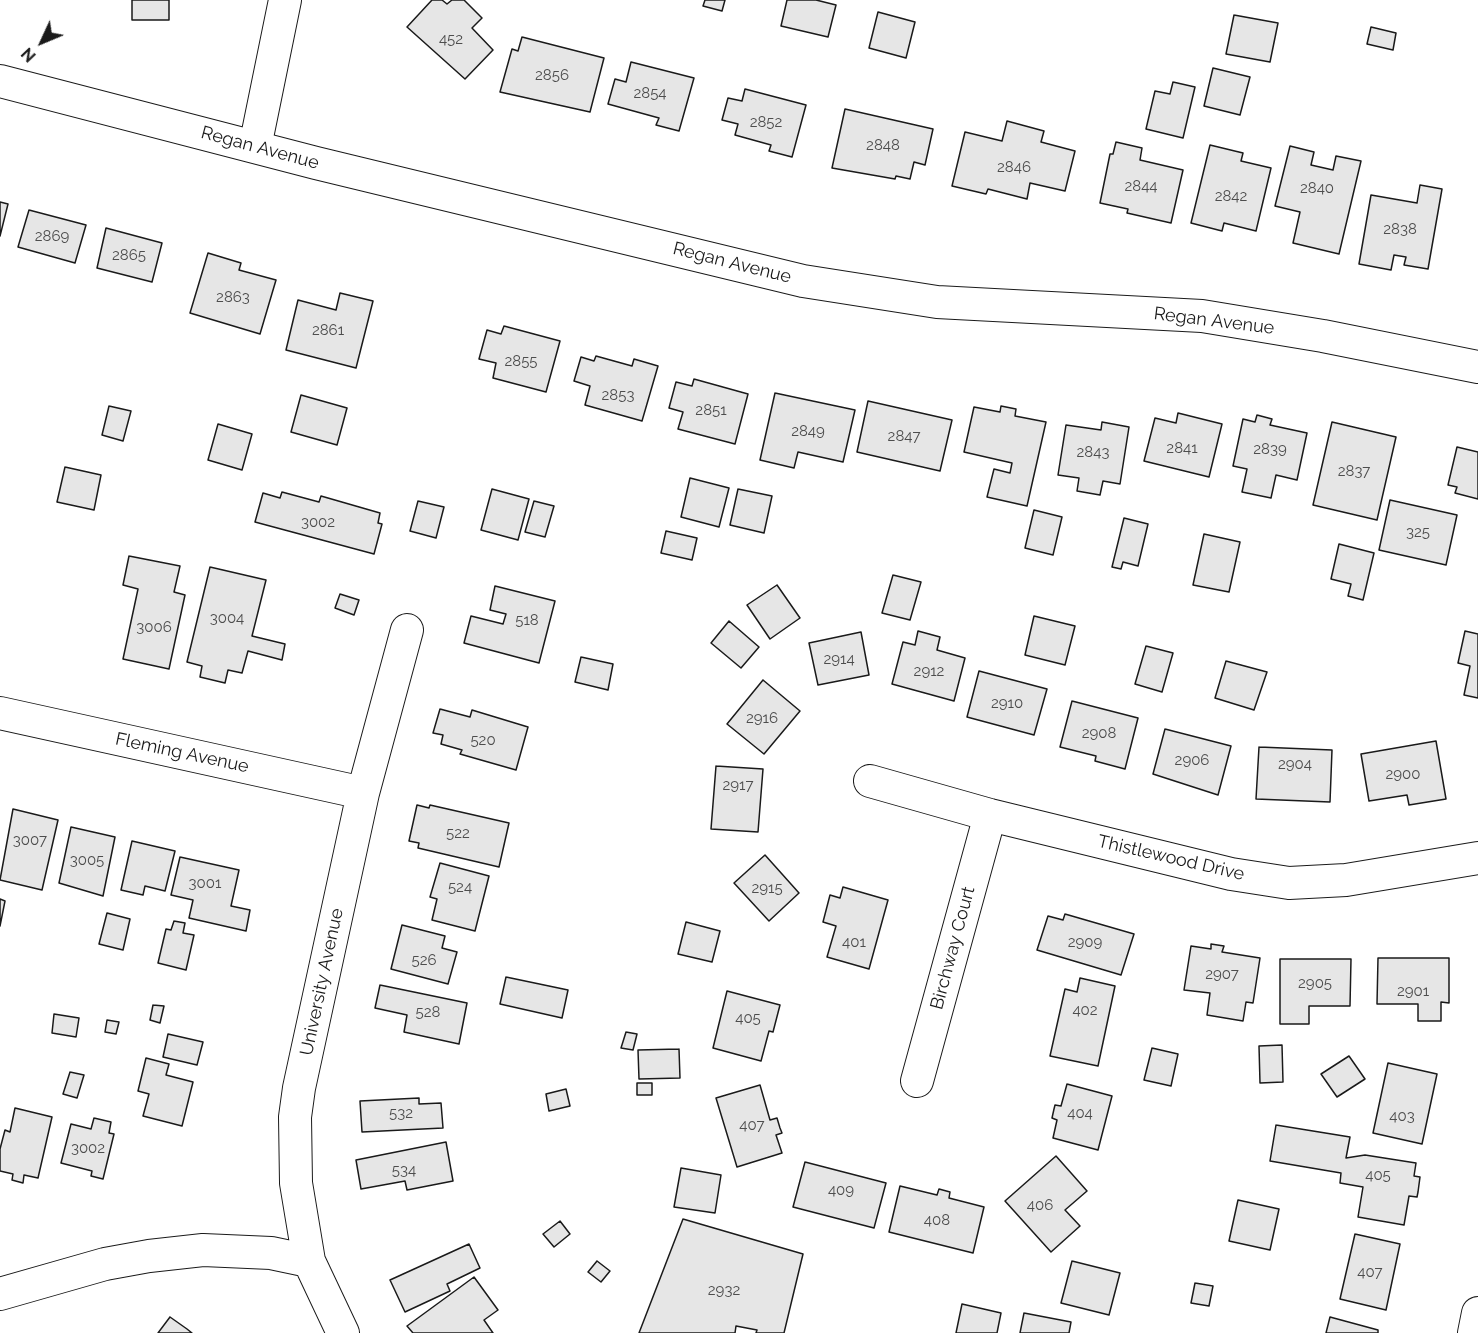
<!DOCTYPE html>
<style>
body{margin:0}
#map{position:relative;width:1478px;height:1333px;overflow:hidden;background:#fff;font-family:Raleway,sans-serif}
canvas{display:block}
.north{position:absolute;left:12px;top:12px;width:60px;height:60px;-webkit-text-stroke:4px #fff;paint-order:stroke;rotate:226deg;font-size:16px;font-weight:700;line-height:24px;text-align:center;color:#1a1a1a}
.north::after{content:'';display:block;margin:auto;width:21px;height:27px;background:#1a1a1a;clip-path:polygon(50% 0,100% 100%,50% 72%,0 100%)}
</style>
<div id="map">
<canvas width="1478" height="1333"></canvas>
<div class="north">N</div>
</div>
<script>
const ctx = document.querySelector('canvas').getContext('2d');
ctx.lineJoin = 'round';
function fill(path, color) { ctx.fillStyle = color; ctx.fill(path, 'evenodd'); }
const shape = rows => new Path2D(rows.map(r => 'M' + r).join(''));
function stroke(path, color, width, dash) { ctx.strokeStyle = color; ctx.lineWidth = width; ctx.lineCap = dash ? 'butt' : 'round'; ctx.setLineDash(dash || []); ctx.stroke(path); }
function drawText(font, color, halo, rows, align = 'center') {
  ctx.font = font + ' Raleway,sans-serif'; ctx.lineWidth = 4.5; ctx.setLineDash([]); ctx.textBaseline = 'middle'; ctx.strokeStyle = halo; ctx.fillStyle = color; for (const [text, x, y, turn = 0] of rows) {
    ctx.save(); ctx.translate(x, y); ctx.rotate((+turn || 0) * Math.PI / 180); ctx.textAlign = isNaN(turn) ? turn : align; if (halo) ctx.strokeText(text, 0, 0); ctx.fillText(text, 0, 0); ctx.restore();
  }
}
const building = shape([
 [132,0,169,0,169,20,132,20,132,0],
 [432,0,442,0,447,4,452,0,464,0,482,18,472,28,493,50,465,79,407,27,432,0],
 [705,0,725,0,722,11,703,6,705,0],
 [787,0,816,0,836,5,828,37,781,26,787,0],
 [878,12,915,22,906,58,869,48,878,12],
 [1234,15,1278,23,1270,62,1226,54,1234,15],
 [1371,27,1396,33,1393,50,1367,44,1371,27],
 [522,37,604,58,590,112,500,92,512,49,518,51,522,37],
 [631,62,694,78,679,131,656,125,659,118,608,104,615,79,626,82,631,62],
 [1213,68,1250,77,1240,115,1204,106,1213,68],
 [1173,82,1195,87,1183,138,1146,129,1155,91,1170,94,1173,82],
 [745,89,806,105,792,157,769,151,771,145,735,135,738,124,722,120,728,98,742,101,745,89],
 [845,109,933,129,925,165,914,162,910,179,896,176,895,179,832,168,845,109],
 [1007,121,1044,131,1041,142,1075,151,1065,191,1030,183,1027,199,988,189,986,194,952,186,965,132,1002,141,1007,121],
 [1116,142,1142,148,1140,160,1183,170,1171,223,1127,213,1128,209,1100,203,1110,154,1113,154,1116,142],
 [1210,145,1243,153,1241,161,1271,168,1256,231,1224,223,1222,231,1191,223,1210,145],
 [1290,146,1314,152,1311,165,1333,170,1336,156,1361,161,1339,254,1293,243,1300,212,1275,206,1290,146],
 [1420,185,1442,189,1428,269,1404,265,1406,257,1394,255,1391,270,1359,264,1371,195,1417,203,1420,185],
 [0,202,8,204,0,236,0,202],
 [29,210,86,225,75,263,18,247,29,210],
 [106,228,162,243,152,282,97,268,106,228],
 [208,253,241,263,239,270,276,280,260,334,190,313,208,253],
 [340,293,373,301,356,368,286,350,298,300,336,310,340,293],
 [504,326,560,341,546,392,493,378,496,363,479,359,487,330,501,334,504,326],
 [596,356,632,366,634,359,658,366,642,421,585,405,590,386,574,381,581,357,594,361,596,356],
 [694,379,748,394,735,444,678,429,683,412,669,408,676,382,692,386,694,379],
 [775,393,855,410,843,462,798,452,794,468,760,460,775,393],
 [301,395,347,408,337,445,291,432,301,395],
 [868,401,952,420,940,471,857,452,868,401],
 [109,406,131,411,123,441,102,435,109,406],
 [1001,406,1016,409,1015,416,1046,422,1027,506,987,497,994,469,1010,473,1012,463,964,452,974,407,1000,412,1001,406],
 [1178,413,1222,424,1209,477,1144,461,1155,418,1176,423,1178,413],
 [1257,415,1272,419,1270,425,1307,433,1297,480,1276,475,1271,498,1242,492,1247,469,1233,466,1243,419,1255,422,1257,415],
 [1102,422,1129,427,1120,484,1103,481,1100,495,1077,491,1079,478,1058,475,1066,425,1101,430,1102,422],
 [1332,422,1396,437,1377,520,1313,505,1332,422],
 [218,424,252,434,242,470,208,460,218,424],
 [1457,447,1478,452,1478,499,1455,493,1457,487,1448,485,1457,447],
 [65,467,101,475,94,510,57,502,65,467],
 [690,478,729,488,719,527,681,517,690,478],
 [492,489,529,499,518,540,481,530,492,489],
 [738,489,772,496,764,533,730,525,738,489],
 [282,492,319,502,321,496,380,513,378,523,382,524,374,554,255,522,263,493,280,498,282,492],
 [1390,500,1457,515,1446,565,1379,550,1390,500],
 [418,501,444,507,436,538,410,531,418,501],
 [534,501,554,506,545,537,525,532,534,501],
 [1034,510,1062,517,1053,555,1025,548,1034,510],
 [1124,518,1148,524,1138,566,1123,562,1121,569,1112,567,1124,518],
 [666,531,697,538,692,560,661,553,666,531],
 [1204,534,1240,542,1229,592,1193,585,1204,534],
 [1339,544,1374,553,1363,600,1348,596,1351,584,1331,579,1339,544],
 [129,556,180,566,174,592,185,595,169,669,123,659,138,589,123,585,129,556],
 [210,567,266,580,252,636,285,644,282,660,248,651,242,673,228,670,225,683,200,677,202,666,187,662,210,567],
 [893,575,921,582,910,620,882,613,893,575],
 [777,585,800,618,770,639,747,605,777,585],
 [495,586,555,601,539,663,464,643,471,616,503,624,506,614,490,610,495,586],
 [340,594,359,600,354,615,335,608,340,594],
 [1034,616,1075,626,1065,665,1025,655,1034,616],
 [729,621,759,647,741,668,711,643,729,621],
 [918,631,940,637,937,650,965,658,954,701,892,684,903,642,915,645,918,631],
 [1465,631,1478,634,1478,698,1464,695,1470,666,1458,663,1465,631],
 [861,632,869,675,818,685,809,643,861,632],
 [1146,646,1173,653,1162,692,1135,684,1146,646],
 [581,657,613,664,608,690,575,682,581,657],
 [1226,661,1267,672,1254,710,1215,698,1226,661],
 [979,671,1047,689,1034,735,967,717,979,671],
 [763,680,800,711,764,754,727,724,763,680],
 [1072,701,1138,718,1125,769,1095,761,1096,756,1060,747,1072,701],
 [440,709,470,717,472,710,528,727,516,770,460,754,462,750,441,744,443,735,433,733,440,709],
 [1165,729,1231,746,1218,795,1153,774,1165,729],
 [1436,741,1446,799,1409,805,1407,795,1369,801,1361,754,1436,741],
 [1259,747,1332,750,1330,802,1256,799,1259,747],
 [716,766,763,769,758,832,711,829,716,766],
 [417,805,429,808,430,805,509,823,499,867,418,848,419,843,409,841,417,805],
 [13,809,58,820,42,890,0,880,13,809],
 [71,827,115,837,103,896,59,883,71,827],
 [132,841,175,851,165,891,145,886,143,895,121,890,132,841],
 [765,855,799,893,769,921,734,883,765,855],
 [180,857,239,870,231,906,250,910,246,931,189,918,193,900,171,895,180,857],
 [440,863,489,876,475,931,432,920,437,899,430,897,440,863],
 [843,887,888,900,869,969,827,957,836,926,823,922,830,895,840,898,843,887],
 [0,899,5,901,0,926,0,899],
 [107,913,130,919,123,950,99,944,107,913],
 [1065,914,1134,934,1121,975,1037,950,1048,916,1063,920,1065,914],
 [174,921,185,923,183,933,194,935,186,970,158,963,166,929,171,930,174,921],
 [686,922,720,931,712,962,678,954,686,922],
 [402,925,445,936,442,948,457,952,448,984,391,969,402,925],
 [1211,944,1224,946,1222,952,1260,958,1253,1003,1246,1002,1243,1021,1207,1015,1210,993,1184,990,1191,946,1211,949,1211,944],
 [1378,958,1449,958,1449,1003,1441,1002,1441,1021,1418,1021,1418,1004,1377,1004,1378,958],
 [1280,959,1351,959,1350,1006,1309,1006,1309,1024,1280,1024,1280,959],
 [506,977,568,990,562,1018,500,1004,506,977],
 [1080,978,1115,986,1098,1066,1050,1056,1065,989,1077,992,1080,978],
 [380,985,467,1003,459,1044,404,1032,407,1015,375,1008,380,985],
 [727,991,780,1005,773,1032,769,1031,761,1061,713,1048,727,991],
 [153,1005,164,1006,160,1023,150,1020,153,1005],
 [54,1014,79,1018,76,1037,52,1033,54,1014],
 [107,1020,119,1022,116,1034,105,1032,107,1020],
 [626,1032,637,1034,633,1050,621,1048,626,1032],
 [168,1034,203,1042,197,1065,163,1057,168,1034],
 [1282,1045,1283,1082,1260,1083,1259,1046,1282,1045],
 [1152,1048,1178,1054,1171,1086,1144,1080,1152,1048],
 [679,1049,680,1078,639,1079,638,1050,679,1049],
 [1349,1056,1365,1079,1337,1097,1321,1074,1349,1056],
 [146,1058,169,1064,166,1075,193,1082,182,1126,143,1116,149,1094,138,1091,146,1058],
 [1388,1063,1437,1074,1422,1144,1373,1133,1388,1063],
 [70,1072,84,1075,77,1098,63,1094,70,1072],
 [637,1083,652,1083,652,1095,637,1095,637,1083],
 [1067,1084,1112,1096,1098,1150,1053,1138,1057,1120,1052,1118,1054,1109,1055,1105,1061,1106,1067,1084],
 [760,1085,770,1120,777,1118,780,1128,782,1133,776,1135,782,1153,737,1167,716,1098,760,1085],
 [566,1089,570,1106,549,1111,546,1094,566,1089],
 [419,1098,419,1104,441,1103,443,1128,362,1132,360,1101,419,1098],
 [15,1108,52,1117,38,1178,24,1175,23,1183,12,1180,13,1174,0,1171,0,1149,5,1130,10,1132,15,1108],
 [94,1118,111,1122,109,1133,114,1134,103,1179,91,1176,92,1171,61,1163,71,1124,91,1129,94,1118],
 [1276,1125,1350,1137,1346,1158,1365,1155,1416,1163,1414,1176,1420,1177,1418,1192,1417,1197,1409,1196,1404,1225,1358,1217,1363,1187,1340,1183,1341,1173,1270,1161,1276,1125],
 [446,1142,453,1181,407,1190,405,1181,361,1189,356,1160,446,1142],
 [1056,1156,1087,1191,1065,1210,1080,1226,1051,1252,1005,1201,1056,1156],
 [805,1162,886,1183,874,1228,793,1207,805,1162],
 [681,1168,721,1175,715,1213,674,1207,681,1168],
 [900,1186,937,1195,939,1189,950,1192,949,1198,984,1207,973,1253,889,1232,900,1186],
 [1238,1200,1279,1209,1270,1250,1229,1241,1238,1200],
 [683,1219,803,1254,784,1333,756,1333,757,1330,736,1326,735,1333,639,1333,683,1219],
 [560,1221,570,1234,554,1247,543,1234,560,1221],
 [1355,1234,1400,1244,1386,1310,1340,1299,1355,1234],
 [469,1244,480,1268,447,1284,450,1291,405,1312,390,1280,469,1244],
 [597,1261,610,1271,601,1282,588,1272,597,1261],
 [1072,1261,1120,1273,1109,1315,1061,1303,1072,1261],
 [474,1277,498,1310,484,1320,493,1333,413,1333,407,1326,474,1277],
 [1195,1283,1213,1286,1209,1306,1191,1303,1195,1283],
 [962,1304,1001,1313,997,1333,956,1333,962,1304],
 [1024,1313,1071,1322,1069,1333,1020,1333,1024,1313],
 [170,1317,187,1329,192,1333,158,1333,170,1317],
 [1330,1317,1378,1330,1378,1333,1326,1333,1330,1317]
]);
const street = shape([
 [0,81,316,163,803,281,937,302,1202,316,1323,336,1478,367],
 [255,147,285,0],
 [0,713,363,793],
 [870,781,990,815,1231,874,1289,883,1346,880,1478,858],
 [917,1081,990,815],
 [0,1294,105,1264,149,1256,203,1250,271,1253,309,1261],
 [343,1333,309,1261,296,1183,295,1117,299,1088,363,793,407,630],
 [1474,1333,1478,1313]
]);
const numberNames = [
 ["452",451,39],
 ["2856",552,75],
 ["2854",650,93],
 ["2852",766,122],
 ["2848",883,145],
 ["2846",1014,167],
 ["2844",1141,186],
 ["2840",1317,188],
 ["2842",1231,196],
 ["2838",1400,229],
 ["2869",52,236],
 ["2865",129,255],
 ["2863",233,297],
 ["2861",328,330],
 ["2855",521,361],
 ["2853",618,395],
 ["2851",711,410],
 ["2849",808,431],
 ["2847",904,436],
 ["2841",1182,448],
 ["2839",1270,449],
 ["2843",1093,452],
 ["2837",1354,471],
 ["3002",318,522],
 ["325",1418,532],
 ["3004",227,618],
 ["518",527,620],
 ["3006",154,627],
 ["2914",839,659],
 ["2912",929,671],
 ["2910",1007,703],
 ["2916",762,718],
 ["2908",1099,733],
 ["520",483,740],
 ["2906",1192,760],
 ["2904",1295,764],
 ["2900",1403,774],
 ["2917",738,785],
 ["522",458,833],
 ["3007",30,840],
 ["3005",87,860],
 ["3001",205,883],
 ["524",460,887],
 ["2915",767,888],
 ["401",854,942],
 ["2909",1085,942],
 ["526",424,960],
 ["2907",1222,974],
 ["2905",1315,983],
 ["2901",1413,991],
 ["402",1085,1010],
 ["528",428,1012],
 ["405",748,1018],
 ["532",401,1113],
 ["404",1080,1113],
 ["403",1402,1116],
 ["407",752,1125],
 ["3002",88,1148],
 ["534",404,1170],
 ["405",1378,1175],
 ["409",841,1190],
 ["406",1040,1205],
 ["408",937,1220],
 ["407",1370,1272],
 ["2932",724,1290]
];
const streetNames = [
 ["Regan Avenue",260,148,15],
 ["Regan Avenue",732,263,14],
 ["Regan Avenue",1214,321,7],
 ["Fleming Avenue",182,753,12],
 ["Thistlewood Drive",1171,858,13],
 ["Birchway Court",953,948,-75],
 ["University Avenue",322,982,-78]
];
fill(building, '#e6e6e6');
stroke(building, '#1a1a1a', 1.5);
stroke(street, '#1a1a1a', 34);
stroke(street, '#fff', 32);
drawText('15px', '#4d4d4d', null, numberNames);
drawText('18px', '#1a1a1a', '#fff', streetNames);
</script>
